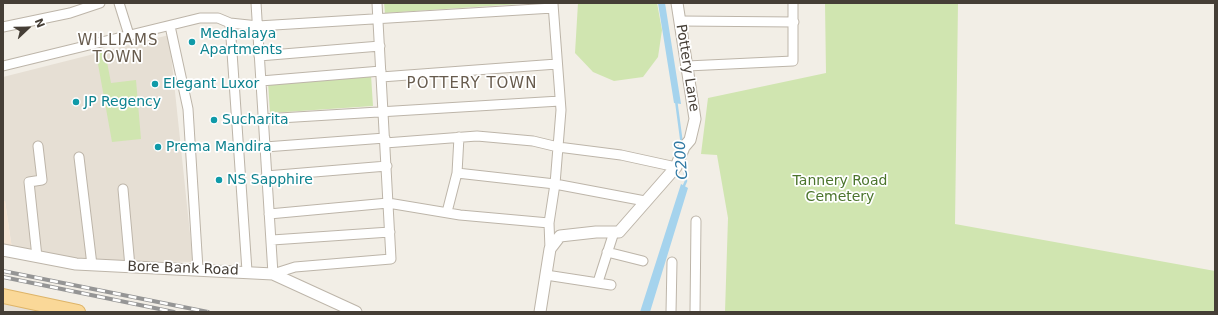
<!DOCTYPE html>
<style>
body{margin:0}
#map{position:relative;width:1218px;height:315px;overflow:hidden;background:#f2eee6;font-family:"DejaVu Sans",sans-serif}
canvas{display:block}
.frame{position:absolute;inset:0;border:4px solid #453e36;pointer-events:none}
.north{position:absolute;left:8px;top:8px;width:40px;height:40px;-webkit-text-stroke:3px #fff;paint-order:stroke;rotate:68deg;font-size:11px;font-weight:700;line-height:16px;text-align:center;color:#453e36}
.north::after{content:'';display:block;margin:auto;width:14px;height:18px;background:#453e36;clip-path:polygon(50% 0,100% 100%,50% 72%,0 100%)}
</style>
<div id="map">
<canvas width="1218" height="315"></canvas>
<div class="frame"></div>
<div class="north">N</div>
</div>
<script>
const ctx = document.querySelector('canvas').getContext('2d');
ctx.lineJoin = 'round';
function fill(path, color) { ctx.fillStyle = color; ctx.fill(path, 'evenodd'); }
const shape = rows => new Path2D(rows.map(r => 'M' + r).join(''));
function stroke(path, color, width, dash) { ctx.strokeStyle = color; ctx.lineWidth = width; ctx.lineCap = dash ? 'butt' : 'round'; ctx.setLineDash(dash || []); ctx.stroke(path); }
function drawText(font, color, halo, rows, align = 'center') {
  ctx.font = font + ' "DejaVu Sans",sans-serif'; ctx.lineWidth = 3.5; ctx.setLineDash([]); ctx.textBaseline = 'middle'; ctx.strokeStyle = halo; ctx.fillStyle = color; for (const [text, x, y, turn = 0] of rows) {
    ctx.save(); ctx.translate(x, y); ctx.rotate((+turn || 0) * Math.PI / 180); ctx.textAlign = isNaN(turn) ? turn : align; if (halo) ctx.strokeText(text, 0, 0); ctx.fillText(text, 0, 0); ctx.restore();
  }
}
const residential = shape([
 [169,35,193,262,78,260,12,249,5,201,3,201,3,77],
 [3,301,55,312,3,312]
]);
const commercial = shape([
 [3,201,5,201,12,249,3,248]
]);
const green = shape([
 [384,3,534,3,385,13],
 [578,3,657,3,662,30,658,57,643,77,614,81,593,72,575,53],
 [825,3,958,3,955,224,1215,271,1215,312,725,312,728,218,717,155,701,154,708,98,826,73],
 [105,51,111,83,136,80,141,139,112,142,96,53],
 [371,75,373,106,270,113,268,82]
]);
const water = shape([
 [658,3,665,3,681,104,674,103],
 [681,184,688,188,650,312,640,312]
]);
const stream = shape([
 [676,100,682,145],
 [683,188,686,181,683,160]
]);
const minor = shape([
 [119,3,129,35],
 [256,3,273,274,295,267,391,259,377,3],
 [680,21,794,22],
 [230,23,247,271],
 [170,26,188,109,198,269],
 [3,27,70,13,100,3],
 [259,56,380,46],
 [3,66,200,18,218,18,230,23,258,26,553,8],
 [687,66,793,61,793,3],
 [381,77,557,64],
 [261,81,381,71],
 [263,119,560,101],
 [385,143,477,136,533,141,558,147,621,155,676,167],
 [265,147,385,138],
 [79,157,92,265],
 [457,173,555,184,645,201],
 [266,176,387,166],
 [123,189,130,267],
 [447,212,457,173,459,137],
 [269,214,388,203,460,215,549,223],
 [272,240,390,232],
 [550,249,549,223,555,184,561,110,553,4],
 [607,252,643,261],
 [37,257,29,182,42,180,38,146],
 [546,275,611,285],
 [598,282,614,232],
 [671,312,672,262],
 [695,312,696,221]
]);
const tertiary = shape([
 [3,250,76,264,273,274,356,312],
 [540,312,550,249,560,236,596,232,619,232,676,167,684,147,690,140,695,119,677,3]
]);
const primary = shape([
 [3,296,78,312]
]);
const rail = shape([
 [3,271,208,312],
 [3,277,174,312]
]);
const markers = [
 [192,42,4,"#0f9aa8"],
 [155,84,4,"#0f9aa8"],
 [76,102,4,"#0f9aa8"],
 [214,120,4,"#0f9aa8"],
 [158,147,4,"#0f9aa8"],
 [219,180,4,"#0f9aa8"]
];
const cultureNames = [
 ["Medhalaya",200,34],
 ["Apartments",200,50],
 ["Elegant Luxor",163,84],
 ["JP Regency",84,102],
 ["Sucharita",222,120],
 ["Prema Mandira",166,147],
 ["NS Sapphire",227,180]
];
const streetNames = [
 ["Pottery Lane",687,68,81],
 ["Bore Bank Road",183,269,2]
];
const parkNames = [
 ["Tannery Road",840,181],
 ["Cemetery",840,197]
];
const neighbourhoodNames = [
 ["WILLIAMS",118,41],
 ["TOWN",118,58],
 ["POTTERY TOWN",472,84]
];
const waterNames = [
 ["C200",682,160,-94]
];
fill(residential, '#e6dfd4');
fill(commercial, '#f3e3d2');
fill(green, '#d0e5b0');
fill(water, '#a5d3ed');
stroke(stream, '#a5d3ed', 2.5);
stroke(minor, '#bdb5a9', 11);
stroke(tertiary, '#bdb5a9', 13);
stroke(primary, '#deb468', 16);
stroke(minor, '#fff', 9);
stroke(tertiary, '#fff', 11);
stroke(primary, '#fad898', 14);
stroke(rail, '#959595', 4);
stroke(rail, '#fff', 2.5, [8]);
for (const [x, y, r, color] of markers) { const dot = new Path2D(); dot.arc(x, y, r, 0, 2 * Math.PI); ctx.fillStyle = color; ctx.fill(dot); stroke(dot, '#fff', 1.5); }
drawText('14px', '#0d838f', '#fff', cultureNames, 'left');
drawText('14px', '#453e36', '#fff', streetNames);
drawText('14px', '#4b742c', '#fff', parkNames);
ctx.letterSpacing = '1px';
drawText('15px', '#675b4d', '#fff', neighbourhoodNames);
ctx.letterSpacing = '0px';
drawText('italic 15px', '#327aa4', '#fff', waterNames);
</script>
